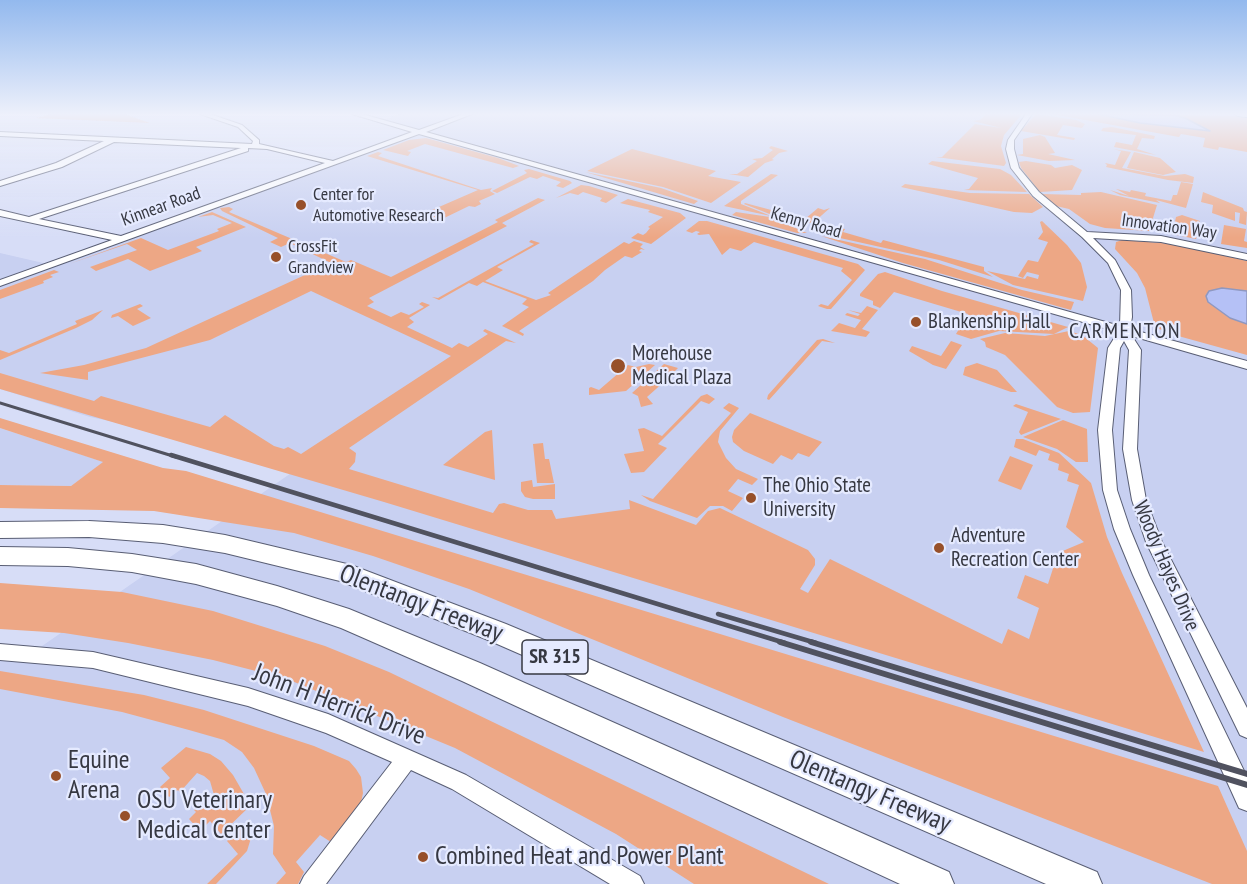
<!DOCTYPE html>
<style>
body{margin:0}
canvas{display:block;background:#d7ddf7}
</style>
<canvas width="1247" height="884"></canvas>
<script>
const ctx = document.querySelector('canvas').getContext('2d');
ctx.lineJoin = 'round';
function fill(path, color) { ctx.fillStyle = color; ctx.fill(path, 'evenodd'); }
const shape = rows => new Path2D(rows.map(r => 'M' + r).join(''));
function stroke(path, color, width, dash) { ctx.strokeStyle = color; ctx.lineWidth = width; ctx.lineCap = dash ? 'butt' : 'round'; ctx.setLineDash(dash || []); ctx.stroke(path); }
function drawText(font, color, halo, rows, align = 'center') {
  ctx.font = font + ' "PT Sans Narrow",sans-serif'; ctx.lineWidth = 4.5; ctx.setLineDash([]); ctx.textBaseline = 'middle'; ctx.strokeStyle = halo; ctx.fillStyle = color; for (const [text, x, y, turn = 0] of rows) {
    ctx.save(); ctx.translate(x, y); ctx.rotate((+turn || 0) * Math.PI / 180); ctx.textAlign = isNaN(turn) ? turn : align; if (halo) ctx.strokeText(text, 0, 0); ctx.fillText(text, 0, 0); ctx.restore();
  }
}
const built = shape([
 [401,114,1247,114,1247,884,0,884,0,652,32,653,307,462,90,417,0,389,0,253,52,265,420,132,381,121],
 [0,428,104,462,71,486,0,485]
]);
const green = shape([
 [52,114,124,114,150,123,36,118],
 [986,114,1022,114,1004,135,1001,146,1006,163,1004,166,936,157,942,157,975,124,1001,128,973,121,980,120],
 [1036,114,1076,120,1085,124,1082,128,1063,125,1057,135,1075,138,1074,140,1021,131],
 [1052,114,1247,116,1247,152,1219,147,1218,150,1203,147,1205,138,1181,134,1179,137],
 [1112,127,1155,136,1154,139,1142,138,1137,149,1156,155,1114,147,1116,142,1132,145,1136,135,1101,131,1103,128],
 [1040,135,1045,137,1055,153,1048,154,1075,160,1049,161,1017,155,1023,154,1023,139],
 [426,138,498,158,519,166,513,168,425,144,407,151,411,152,408,156,383,150,409,140],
 [771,146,788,151,779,153,772,159,774,160,765,163,748,177,729,174,737,174,757,161,752,159,762,158,773,150,769,148],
 [632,149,716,171,708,176,741,182,711,203,663,187,587,171],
 [1113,149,1131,152,1122,168,1165,176,1185,174,1194,177,1193,183,1168,180,1106,167,1107,165,1105,163,1115,165,1121,151],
 [378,152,382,153,378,156,481,190,492,188,490,191,495,194,479,201,481,204,475,207,469,206,438,221,430,218,440,213,432,210,478,190,367,156],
 [1134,152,1160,158,1176,172,1163,175,1127,168],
 [932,161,1000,169,1011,175,1027,192,964,190,969,189,978,178,928,164],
 [1026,161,1051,165,1055,168,1072,165,1082,170,1072,190,1040,192,1021,168,1019,162],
 [529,169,570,181,572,183,563,188,556,186,561,182,543,176,537,179,530,177,497,193,492,191,527,173,524,170],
 [585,172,661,188,698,201,694,204],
 [771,174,778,175,741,201,741,204,771,216,724,206],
 [1181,182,1193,184,1186,208,1156,200,1160,203,1120,195,1110,190,1129,196,1116,189,1130,192,1131,190,1146,193,1145,196,1171,201,1173,195,1177,195],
 [905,184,970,193,1029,194,1043,207,1032,213,1014,212,901,187],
 [581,185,589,186,618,195,606,203,600,201,602,198,583,192,578,195,570,193,556,198],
 [1101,192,1157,205,1149,231,1105,228,1090,224,1069,209,1056,206,1042,194,1081,195,1081,193],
 [1203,192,1243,208,1244,211,1247,212,1246,225,1239,223,1240,213,1235,212,1235,221,1212,213,1213,205,1201,202],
 [538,198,545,200,502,223,507,226,369,298,374,302,367,306,391,317,401,312,409,315,424,307,419,304,422,302,430,305,409,318,414,322,407,327,452,348,459,343,468,347,488,334,483,331,485,329,516,343,506,341,349,448,356,453,355,462,349,469,493,513,499,504,504,503,528,510,552,510,556,519,630,509,629,500,696,525,708,511,720,508,808,550,815,559,815,565,800,589,808,593,830,559,1002,644,1008,629,1029,639,1039,608,1017,598,1025,575,1048,584,1058,553,1084,542,1066,527,1079,485,1067,481,1069,474,1058,470,1059,464,1048,460,1050,454,1039,450,1036,456,1014,447,1016,439,1023,439,1059,453,1091,483,1107,537,1122,573,1204,752,384,502,0,389,0,373,94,401,101,396,210,427,225,415,274,446,284,449,288,447,301,454,451,356,311,291,210,340,88,372,88,380,40,373,84,365,146,348,331,263,290,243,281,247,270,242,278,238,222,211,220,208,229,207,233,209,229,212,346,262,351,260,391,277,498,222,495,220],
 [628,199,680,213,686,218,651,244,631,238,638,233,643,235,646,233,650,228,648,227,663,217,648,212,650,210,620,203],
 [745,203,805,219,818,208,824,210,830,208,814,222,798,225,744,204],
 [212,212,246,227,196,247,202,251,150,271,128,259,96,271,90,267,137,250,127,244,69,264,141,238,168,250,219,231,217,229,232,223,213,215,198,217],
 [736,212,770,217,807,233,797,233,732,215],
 [1182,215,1200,221,1196,239,1172,234,1176,217],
 [699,221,707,221,858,264,865,270,831,309,827,309,818,306,821,304,828,306,852,280,841,271,843,268,754,242,741,251,730,248,722,255,709,234,699,235,697,234,700,232,696,231,692,233,686,231],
 [1042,221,1067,245,1081,263,1087,287,1083,301,1013,285,987,271,1025,279,1027,276,1038,279,1039,275,1027,272,1023,278,1018,276,1028,260,1038,262,1048,242,1038,239,1043,232,1040,222],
 [1224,225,1246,229,1244,241,1247,242,1247,248,1221,244],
 [835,227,845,229,843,232,881,243,883,240,984,267,984,271,993,277,939,260,840,238,835,234],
 [821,236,925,259,1022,290,1074,302,1071,310,903,263],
 [531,240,540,243,497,267,503,270,485,281,536,300,551,295,548,293,624,242,629,244,634,241,643,244,640,247,645,250,641,249,639,251,642,252,632,258,625,256,605,270,593,281,519,331,524,334,523,336,502,326,529,307,522,304,527,299,483,282,477,286,469,283,439,300,432,297,438,298,534,244,529,242],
 [1122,240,1173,244,1247,261,1247,355,1171,334,1155,327,1145,288,1137,273,1115,249,1116,242],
 [54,270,59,272,50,275,53,277,43,281,44,283,0,299,0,290],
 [885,272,942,291,1068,327,1054,334,999,331,971,339,956,334,968,314,894,292,880,308,873,305,873,301,860,296,860,294,878,274],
 [140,304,143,306,137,309,151,318,133,326,118,316,111,318,112,315],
 [867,306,878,310,862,329,870,332,866,337,831,331,839,323,855,328,861,320,845,315,847,313,858,316,860,314,848,310,861,313],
 [103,310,92,320,76,328,0,360,0,350,9,353,77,324,75,321],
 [1069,331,1082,335,1098,348,1090,412,1073,413,1057,407,1005,355,986,347,985,342,980,339,1005,333,1045,336],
 [823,339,835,343,822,341,769,400,767,399,768,395,817,340],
 [951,341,962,345,946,369,933,365,909,351,912,346,941,356],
 [977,363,997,370,1017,392,1011,392,963,375,965,367],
 [649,364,655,365,626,391,589,395,589,388,591,387,599,390,628,365,636,367],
 [664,364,678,368,672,374,664,371,657,377,665,381,647,397,653,404,641,407,638,396,632,393],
 [707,394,715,399,709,404,701,401,658,444,667,448,644,472,631,473,624,454,644,451,638,429,644,428,662,436,701,396],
 [729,403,739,408,720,431,718,442,726,458,736,469,758,479,752,485,738,479,728,491,743,498,732,511,723,506,710,506,697,518,650,501,641,495,653,499,731,413,723,408],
 [1016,404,1061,419,1021,435,1019,432,1028,412,1013,406],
 [750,413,822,442,809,457,798,453,792,460,781,455,773,464,744,451,733,442,732,437,734,430],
 [0,418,163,468,186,471,1218,786,1247,851,1247,884,1212,884,783,717,469,589,373,556,294,533,154,511,0,508,0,485,71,486,103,462,0,428],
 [1063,420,1087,429,1088,462,1076,462,1057,449,1023,437],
 [492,430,495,480,443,465,485,432],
 [543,443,545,459,549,459,554,483,537,483,533,444],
 [1010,456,1033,465,1021,490,998,481],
 [532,480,533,487,555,484,555,499,533,499,525,497,521,491,521,482],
 [0,583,122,592,213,611,325,646,389,672,829,884,694,884,616,834,455,748,287,679,213,660,128,643,64,633,0,629],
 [0,671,144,695,204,710,314,746,349,761,356,769,361,777,363,793,360,807,334,844,320,835,296,862,304,872,298,884,276,884,286,873,273,854,274,826,266,794,254,768,242,752,224,740,189,730,122,712,0,689],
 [186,747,210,754,221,761,233,775,248,801,250,806,221,834,210,821,200,831,189,819,196,812,194,810,214,795,210,781,204,776,197,773,180,792,178,790,169,797,160,787,170,778,161,768],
 [250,819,251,838,247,851,216,884,207,884,238,854,227,841]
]);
const water = shape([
 [1098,114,1174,115,1185,118,1210,131,1140,123,1098,114],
 [1222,288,1247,291,1247,324,1230,318,1208,302,1206,296,1209,291,1222,288]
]);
const minor = shape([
 [200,114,210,114,242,125,259,140,259,144,333,161,412,132,352,114,362,114,419,130,463,114,472,114,426,132,1120,326,1121,290,1108,263,1082,237,1033,196,1011,168,1006,149,1008,140,1026,114,1032,114,1014,140,1014,149,1019,168,1039,192,1087,232,1161,236,1247,254,1247,260,1161,242,1093,238,1115,260,1131,290,1132,317,1130,329,1247,361,1247,369,1132,336,1141,350,1137,449,1146,500,1162,542,1247,708,1247,738,1240,735,1146,542,1132,500,1123,449,1129,350,1124,341,1120,348,1112,430,1117,490,1130,529,1149,575,1247,777,1247,811,1239,808,1133,575,1114,529,1103,490,1098,430,1108,348,1118,332,419,134,0,286,0,280,112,240,0,216,0,210,29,217,241,148,114,142,62,167,0,186,0,181,56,163,104,141,0,136,0,132,252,144,253,141,238,127,200,114],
 [248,148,267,149,325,163,121,236,39,219,248,151,248,148],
 [1235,114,1247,114,1247,117,1238,116,1235,114],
 [0,644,93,652,248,688,328,714,466,775,640,876,644,884,610,884,452,789,411,770,326,884,300,884,304,876,392,762,326,733,248,706,93,668,0,660,0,644]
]);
const highway = shape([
 [89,521,163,525,225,535,351,565,506,624,1097,872,1102,884,1046,884,488,640,340,581,225,553,163,543,89,537,0,538,0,522,89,521],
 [0,547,68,548,132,554,196,564,277,586,349,609,480,663,949,872,954,884,900,884,462,681,341,628,277,606,196,584,132,572,68,566,0,565,0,547]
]);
const railFar2 = shape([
 [0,403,176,457]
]);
const railFar1 = shape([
 [171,455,785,643],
 [718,614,816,643]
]);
const rail = shape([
 [780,642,1247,785],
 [811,642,1247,774]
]);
const markers = [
 [301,205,6,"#97502a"],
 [276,257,6,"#97502a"],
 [916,322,6,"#97502a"],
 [618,366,8,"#97502a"],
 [751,498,6,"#97502a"],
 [939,548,6,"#97502a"],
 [56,776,6,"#97502a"],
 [125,816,6,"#97502a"],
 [423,857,6,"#97502a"]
];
const farPoinames = [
 ["Center for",313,195],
 ["Automotive Research",313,216],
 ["CrossFit",288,247],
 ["Grandview",288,268]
];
const farStreetnames = [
 ["Kinnear Road",161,207,-20],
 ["Kenny Road",806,223,16],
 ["Innovation Way",1169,227,8]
];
const shields = [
 [555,657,66]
];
const shieldNames = [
 ["SR 315",555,657]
];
const poiNames = [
 ["Blankenship Hall",928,322],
 ["Morehouse",632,354],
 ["Medical Plaza",632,378],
 ["The Ohio State",763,486],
 ["University",763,510],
 ["Adventure",951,536],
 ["Recreation Center",951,560]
];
const streetNames = [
 ["Woody Hayes Drive",1166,566,67]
];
const neighbourhoodNames = [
 ["CARMENTON",1125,332]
];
const nearStreetnames = [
 ["Olentangy Freeway",421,604,21],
 ["John H Herrick Drive",339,705,21],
 ["Olentangy Freeway",870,792,23]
];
const nearPoinames = [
 ["Equine",68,761],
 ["Arena",68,791],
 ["OSU Veterinary",137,801],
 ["Medical Center",137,831],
 ["Combined Heat and Power Plant",435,857]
];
fill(built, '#c8d0f1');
fill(green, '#eda785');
fill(water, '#b5c1f6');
stroke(water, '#8f98c0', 1.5);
stroke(minor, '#595e74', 2);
stroke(highway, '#595e74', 2);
fill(minor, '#fff');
fill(highway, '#fff');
stroke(railFar2, '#50525f', 3);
stroke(railFar1, '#50525f', 4.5);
stroke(rail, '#50525f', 6);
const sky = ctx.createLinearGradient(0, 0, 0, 238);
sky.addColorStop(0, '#93b9ee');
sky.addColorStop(0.48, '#edf0fb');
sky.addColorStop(1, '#edf0fb00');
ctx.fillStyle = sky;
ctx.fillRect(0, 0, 1247, 238);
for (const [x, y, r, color] of markers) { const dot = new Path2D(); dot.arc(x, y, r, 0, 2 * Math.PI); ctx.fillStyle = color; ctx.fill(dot); stroke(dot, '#e5eaff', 2); }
drawText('18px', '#363842', '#e5eaff', farPoinames, 'left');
drawText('18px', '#363842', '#e5eaff', farStreetnames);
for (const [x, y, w] of shields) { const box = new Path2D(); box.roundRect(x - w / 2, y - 17, w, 34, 4.5); ctx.fillStyle = '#e5eaff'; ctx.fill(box); stroke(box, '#363842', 1.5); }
drawText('bold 20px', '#363842', null, shieldNames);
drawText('21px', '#363842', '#e5eaff', poiNames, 'left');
drawText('21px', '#363842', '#e5eaff', streetNames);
ctx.letterSpacing = '1.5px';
drawText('22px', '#363842', '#e5eaff', neighbourhoodNames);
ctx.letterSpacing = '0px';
drawText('26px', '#363842', '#e5eaff', nearStreetnames);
drawText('26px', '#363842', '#e5eaff', nearPoinames, 'left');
</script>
